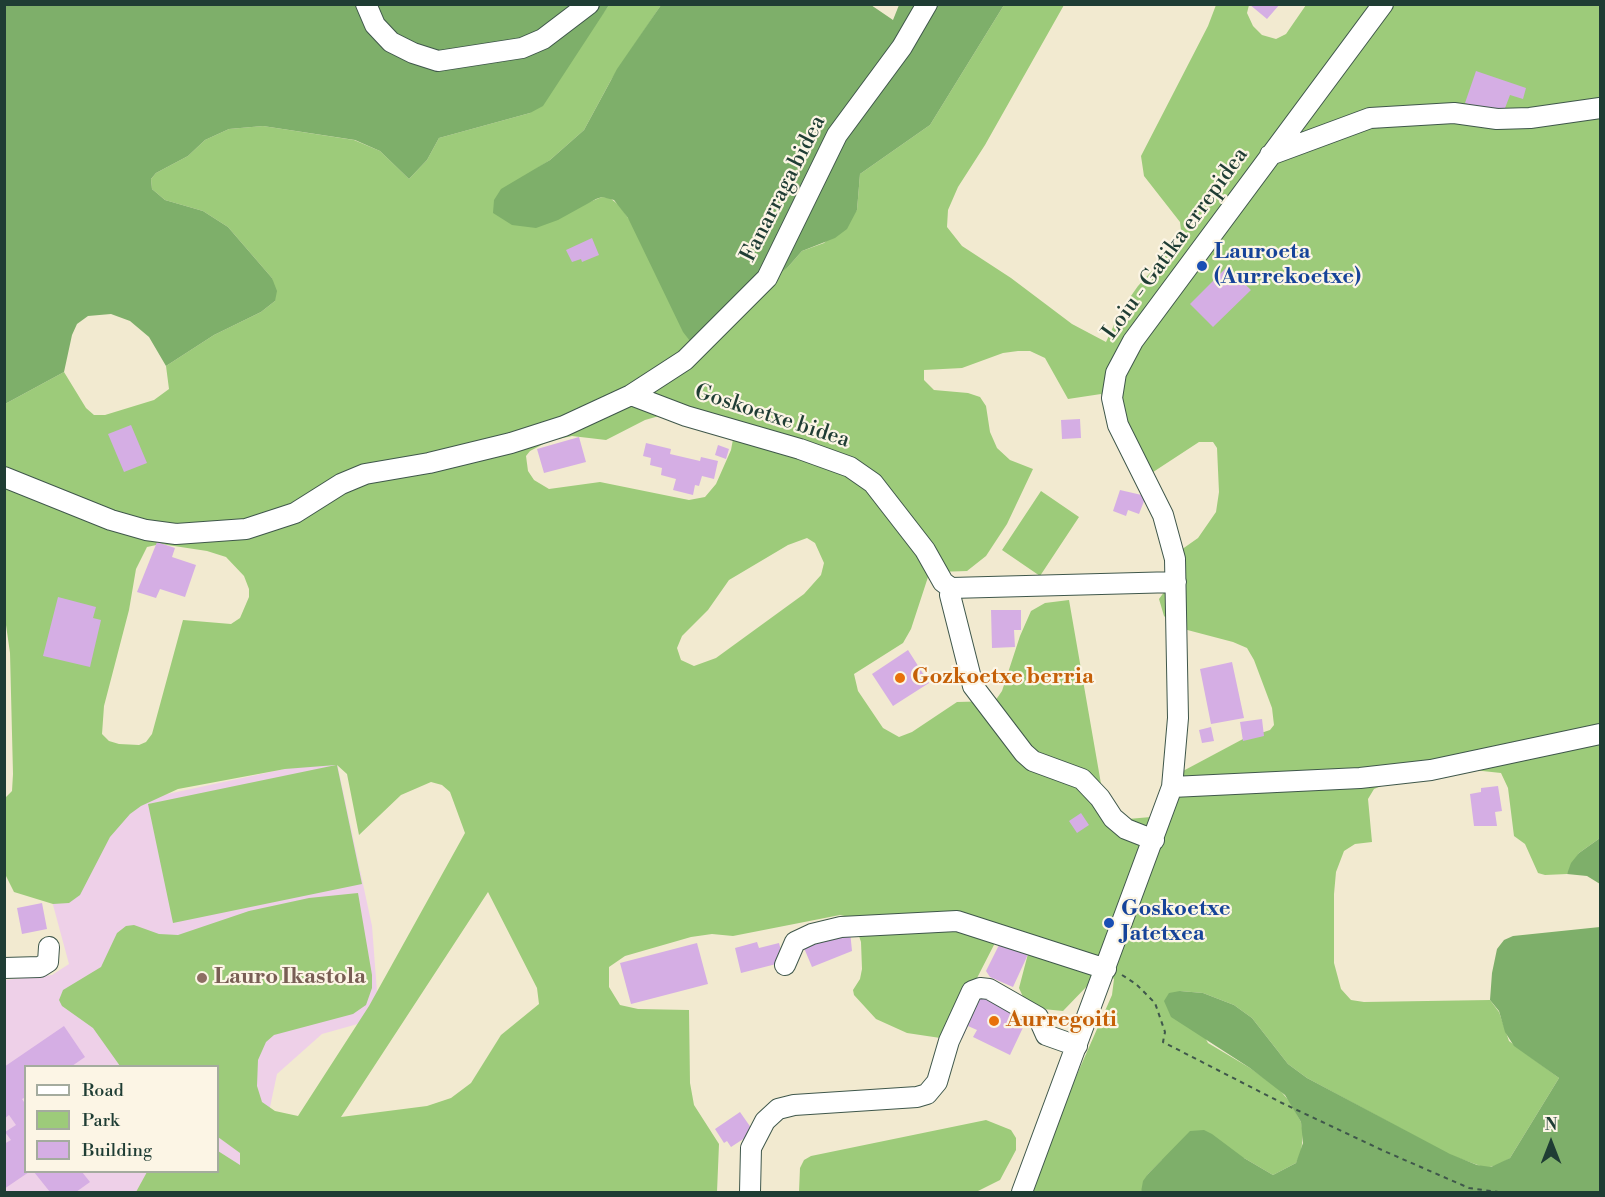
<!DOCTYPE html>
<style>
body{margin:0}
#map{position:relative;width:1605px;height:1197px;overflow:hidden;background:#f2ead0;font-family:"Libre Bodoni",serif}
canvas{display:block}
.frame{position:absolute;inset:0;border:6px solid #1f3d34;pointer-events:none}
.legend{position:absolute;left:24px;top:1065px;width:195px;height:108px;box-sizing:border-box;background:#fcf5e5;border:2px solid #a4ab9e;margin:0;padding:8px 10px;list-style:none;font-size:18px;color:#1f3d34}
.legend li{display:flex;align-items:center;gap:12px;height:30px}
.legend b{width:30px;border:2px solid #a4ab9e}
.north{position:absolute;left:1521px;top:1113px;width:60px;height:60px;-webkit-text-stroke:4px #fcf5e5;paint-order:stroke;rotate:0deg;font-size:16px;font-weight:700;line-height:24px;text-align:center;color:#1f3d34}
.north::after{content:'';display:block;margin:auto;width:21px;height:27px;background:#1f3d34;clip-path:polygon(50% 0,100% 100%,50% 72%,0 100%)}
</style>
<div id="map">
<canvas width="1605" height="1197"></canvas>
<div class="frame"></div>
<ul class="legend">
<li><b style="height:8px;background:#fff"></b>Road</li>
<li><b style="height:16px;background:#9dcb7a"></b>Park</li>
<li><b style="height:16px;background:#d5aee4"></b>Building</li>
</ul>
<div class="north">N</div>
</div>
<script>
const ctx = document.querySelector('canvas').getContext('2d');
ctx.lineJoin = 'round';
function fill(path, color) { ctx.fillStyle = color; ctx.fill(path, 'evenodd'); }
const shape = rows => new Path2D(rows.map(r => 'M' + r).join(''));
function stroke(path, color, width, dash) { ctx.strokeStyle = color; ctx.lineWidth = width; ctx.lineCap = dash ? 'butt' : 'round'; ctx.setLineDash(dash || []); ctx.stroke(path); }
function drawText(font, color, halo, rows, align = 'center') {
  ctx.font = font + ' "Libre Bodoni",serif'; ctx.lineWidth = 4.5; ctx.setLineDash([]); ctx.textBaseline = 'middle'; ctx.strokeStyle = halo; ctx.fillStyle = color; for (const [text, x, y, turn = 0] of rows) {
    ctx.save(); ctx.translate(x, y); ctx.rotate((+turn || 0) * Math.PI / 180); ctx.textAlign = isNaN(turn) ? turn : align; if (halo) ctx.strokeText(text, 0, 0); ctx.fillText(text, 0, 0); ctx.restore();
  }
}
const built = shape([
 [336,758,372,926,379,1018,322,1034,277,1074,252,1192,5,1192,5,980,52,975,69,964,36,842,144,799],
 [26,1066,218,1066,218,1172,26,1172]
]);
const green = shape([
 [609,5,661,5,611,80,584,130,550,160,536,169,587,203,602,197,610,198,620,206,628,218,774,276,788,267,802,251,824,243,857,210,860,174,930,125,1004,5,1064,5,985,145,958,187,948,210,947,227,962,246,1011,278,1072,324,1106,342,1121,310,1138,286,1182,238,1180,222,1144,176,1141,156,1208,26,1216,5,1249,5,1247,13,1253,26,1262,35,1276,39,1286,34,1306,5,1600,5,1600,838,1579,853,1567,874,1545,875,1538,873,1525,844,1514,836,1508,788,1501,773,1473,770,1386,784,1374,789,1368,799,1372,842,1355,844,1344,851,1336,872,1334,894,1334,963,1341,989,1351,1000,1364,1002,1490,1000,1499,1012,1509,1041,1559,1078,1510,1158,1498,1165,1486,1168,1450,1155,1307,1078,1288,1064,1252,1018,1234,1005,1203,993,1180,991,1208,1043,1250,1068,1278,1088,1290,1102,1301,1122,1303,1134,1301,1153,1296,1163,1273,1175,1244,1158,1162,1160,1148,1174,1141,1192,1032,1192,1075,1079,1112,995,1114,979,1111,976,1091,982,1063,1011,1043,1009,1024,999,1019,988,1029,950,997,939,977,978,965,1014,947,1039,907,1033,876,1019,854,995,853,990,860,979,862,969,861,942,853,918,840,915,733,936,712,934,691,937,625,956,609,967,609,987,620,1005,638,1009,689,1010,690,1083,694,1105,719,1144,717,1192,136,1192,147,1172,218,1172,218,1151,240,1165,240,1153,218,1137,218,1066,120,1066,93,1028,62,1006,59,1000,63,990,101,967,117,933,126,926,134,925,159,934,178,935,249,911,309,898,358,893,372,975,372,988,366,1005,353,1014,274,1035,266,1042,258,1060,257,1086,262,1102,275,1111,298,1116,369,1006,465,833,450,792,442,785,431,782,401,795,359,835,347,774,337,765,362,884,173,923,148,804,336,765,285,769,178,789,141,806,130,814,110,837,80,895,69,903,53,904,14,892,5,874,5,798,12,791,13,774,10,653,5,618,5,404,64,372,86,408,94,415,105,415,154,400,169,389,166,366,214,335,261,312,275,301,272,278,228,227,203,211,165,200,152,189,151,179,156,173,188,156,205,140,229,129,263,126,354,140,380,151,409,179,427,160,439,138,530,113],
 [1018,351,1030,351,1045,358,1068,399,1101,394,1144,478,1199,442,1213,442,1217,448,1219,492,1216,512,1198,538,1171,557,1167,588,1159,599,1164,616,1176,627,1233,642,1247,648,1254,660,1272,708,1274,725,1270,730,1243,739,1183,771,1175,793,1151,817,1128,819,1104,801,1069,600,1045,603,1031,611,1020,636,1002,691,995,701,957,702,912,732,899,737,883,728,858,691,854,674,903,643,911,629,928,577,937,572,967,571,986,556,1007,524,1033,469,1010,460,997,448,990,432,986,406,980,397,968,393,934,390,924,380,924,370,962,368,1003,353],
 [659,416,672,416,734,434,731,450,716,484,705,497,689,500,674,497,600,482,549,489,534,480,528,471,526,456,530,451,549,441,572,436,606,440,645,420],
 [807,538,815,543,824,563,821,575,804,594,716,658,694,666,681,660,677,648,682,636,708,610,729,580,788,545],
 [161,544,207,551,226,557,244,576,249,589,249,597,240,618,231,624,183,620,152,734,146,742,139,745,119,744,109,741,102,734,104,706,129,610,136,569,147,547],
 [488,892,537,988,539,1004,501,1035,471,1083,451,1098,427,1106,341,1117],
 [1041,491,1079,517,1040,576,1002,550],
 [986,1120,1011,1130,1016,1138,1016,1150,1000,1180,976,1192,799,1192,800,1168,804,1160,811,1156]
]);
const forest = shape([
 [5,5,609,5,543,106,530,113,439,138,427,160,409,179,380,151,355,140,263,126,229,129,205,140,188,156,156,173,151,179,152,189,165,200,203,211,228,227,272,278,277,291,275,301,261,312,214,335,166,366,149,337,130,321,111,314,88,316,77,324,72,335,64,372,5,404],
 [661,5,871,5,893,20,899,5,1004,5,930,125,860,174,857,210,847,229,835,238,802,251,788,267,695,341,690,341,683,332,628,218,614,200,602,197,596,199,558,220,536,228,512,225,493,213,494,200,501,189,550,160,584,130,617,69],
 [1600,838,1600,884,1587,876,1567,874,1571,863,1579,853],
 [1600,927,1600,1192,1141,1192,1143,1181,1148,1174,1190,1131,1204,1130,1212,1134,1244,1158,1273,1175,1296,1163,1303,1143,1301,1122,1285,1095,1250,1068,1171,1017,1164,1001,1169,993,1180,991,1203,993,1234,1005,1252,1018,1288,1064,1307,1078,1450,1154,1477,1165,1491,1167,1510,1158,1559,1078,1514,1046,1505,1032,1499,1011,1490,1000,1492,973,1497,949,1504,940,1513,936]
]);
const building = shape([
 [1249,4,1280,4,1267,19],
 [1476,71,1526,88,1523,99,1510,95,1502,116,1465,103],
 [592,238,599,255,582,262,581,259,572,262,566,250],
 [1227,267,1251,290,1213,327,1190,304],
 [1080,419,1081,438,1062,439,1061,420],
 [131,425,147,463,124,472,108,434],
 [579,437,586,462,544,473,537,449],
 [646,443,671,449,670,454,700,461,701,457,718,461,714,479,702,476,699,486,695,485,693,495,673,490,676,479,661,475,662,468,650,465,651,458,643,456],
 [718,445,729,449,726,459,715,455],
 [1120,490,1146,496,1139,514,1128,510,1126,516,1113,511],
 [157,542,175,548,172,557,196,565,185,597,160,589,156,598,137,592],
 [58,597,96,607,93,618,101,620,90,667,43,656],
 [991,610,1021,610,1021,630,1014,630,1015,647,992,648],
 [908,650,929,683,893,706,872,674],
 [1232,662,1244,718,1211,724,1200,669],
 [1262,719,1264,736,1243,741,1240,722],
 [1211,727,1214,741,1202,743,1199,730],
 [1498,786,1502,811,1495,812,1497,826,1474,826,1470,794,1481,792,1481,788],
 [1081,813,1089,825,1077,833,1069,821],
 [42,903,47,929,22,934,17,908],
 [850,931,852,951,812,967,804,948],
 [1002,939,1030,950,1013,987,990,977,986,971],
 [757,942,759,948,779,943,784,962,741,973,735,948],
 [697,943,708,984,631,1004,620,963],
 [976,992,1028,1017,1010,1055,973,1037,977,1030,968,1026,962,1039,955,1036],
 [64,1026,85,1057,72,1066,26,1066,26,1097,22,1099,26,1105,26,1172,29,1172,4,1189,4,1144,11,1140,5,1132,16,1125,9,1115,4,1119,4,1067],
 [740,1112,754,1132,731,1147,727,1141,724,1143,715,1129],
 [34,1172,82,1172,90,1182,76,1192,50,1192]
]);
const path = shape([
 [1122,975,1136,984,1155,1003,1165,1032,1163,1042,1282,1103,1384,1151,1469,1188,1498,1192]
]);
const minor = shape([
 [366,4,375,25,391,42,413,53,438,61,522,48,543,39,589,4],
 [1270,155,1370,118,1454,113,1497,119,1530,118,1600,108],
 [631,395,686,416,800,449,850,467,873,483,925,550,943,582,951,588,1176,582],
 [4,477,111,520,146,530,176,534,246,529,295,513,341,484,365,474,429,463,511,443,564,426,631,395,685,360,767,278,837,135,902,47,927,4],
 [951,588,950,595,973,686,1024,753,1033,761,1082,779,1100,798,1113,818,1126,829,1154,840],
 [1172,787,1360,778,1431,770,1600,734],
 [785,965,795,942,812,934,841,927,957,921,1106,969],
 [4,968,40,967,48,962,49,947],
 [750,1192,751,1148,765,1121,778,1109,794,1105,917,1097,927,1094,937,1082,949,1041,972,991,980,988,989,989,1038,1017,1046,1035,1077,1046],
 [1022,1192,1172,787,1178,718,1175,559,1163,515,1118,425,1112,398,1116,373,1133,341,1383,4]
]);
const markers = [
 [1202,266,6,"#1a4fb4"],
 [900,678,6,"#e8710a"],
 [1109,923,6,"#1a4fb4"],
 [202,978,6,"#8d6e63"],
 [994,1021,6,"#e8710a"]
];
const streetNames = [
 ["Fanarraga bidea",784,189,-63],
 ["Loiu - Gatika errepidea",1176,244,-54],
 ["Goskoetxe bidea",772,417,18]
];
const transitNames = [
 ["Lauroeta",1214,253],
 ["(Aurrekoetxe)",1214,278],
 ["Goskoetxe",1121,910],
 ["Jatetxea",1121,935]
];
const foodNames = [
 ["Gozkoetxe berria",912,678],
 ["Aurregoiti",1006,1021]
];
const educationNames = [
 ["Lauro Ikastola",214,978]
];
fill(built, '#eed0e8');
fill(green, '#9dcb7a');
fill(forest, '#7eaf6a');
fill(building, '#d5aee4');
stroke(minor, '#3f574b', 22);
stroke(path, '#3f574b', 2, [4.5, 4.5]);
stroke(minor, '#fff', 20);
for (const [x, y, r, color] of markers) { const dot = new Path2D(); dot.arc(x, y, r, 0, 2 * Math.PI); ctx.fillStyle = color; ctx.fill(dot); stroke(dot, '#fcf5e5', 2); }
drawText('22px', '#1f3d34', '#fcf5e5', streetNames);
drawText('bold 22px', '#164399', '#fcf5e5', transitNames, 'left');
drawText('bold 22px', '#c56008', '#fcf5e5', foodNames, 'left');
drawText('bold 22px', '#785e54', '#fcf5e5', educationNames, 'left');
</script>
